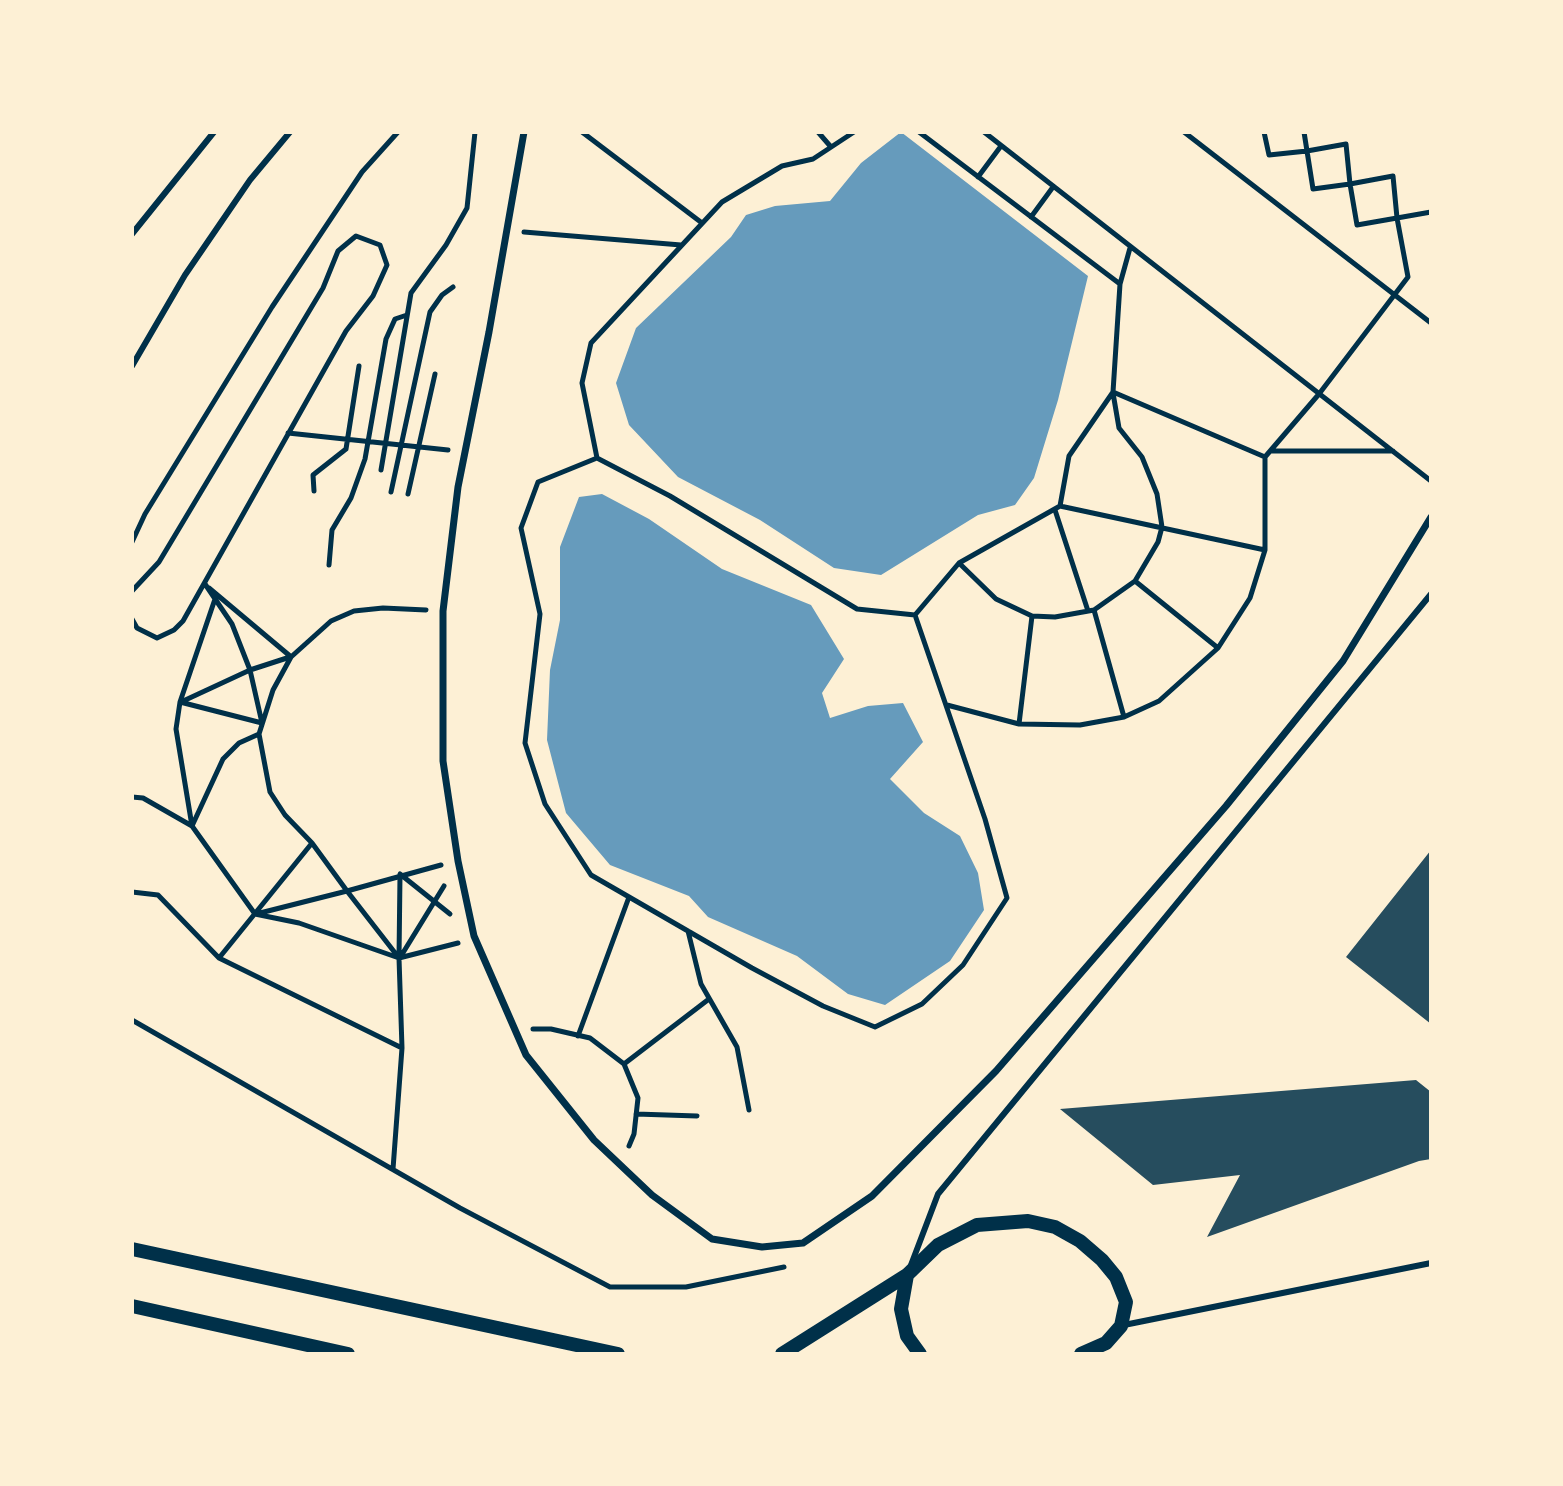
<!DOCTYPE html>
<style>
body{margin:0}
#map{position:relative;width:1563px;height:1486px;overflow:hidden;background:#fdf0d5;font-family:"Archivo Narrow",sans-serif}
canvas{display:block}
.frame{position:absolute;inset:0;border:134px solid #fdf0d5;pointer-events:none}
</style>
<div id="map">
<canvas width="1563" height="1486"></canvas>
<div class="frame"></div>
</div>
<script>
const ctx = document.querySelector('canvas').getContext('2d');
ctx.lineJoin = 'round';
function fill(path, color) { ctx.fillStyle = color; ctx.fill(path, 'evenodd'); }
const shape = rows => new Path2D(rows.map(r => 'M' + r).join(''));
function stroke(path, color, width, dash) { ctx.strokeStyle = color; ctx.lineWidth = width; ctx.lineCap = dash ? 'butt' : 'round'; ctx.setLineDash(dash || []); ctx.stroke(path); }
const water = shape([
 [901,132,1088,276,1058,400,1034,478,1015,505,978,515,881,575,834,568,760,520,678,477,629,425,616,383,636,328,731,237,746,215,775,206,830,201,861,163],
 [602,494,649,519,722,569,811,605,844,659,822,693,830,718,868,706,903,703,923,742,890,779,924,813,960,836,978,873,984,910,950,961,885,1005,848,994,797,956,708,917,689,896,610,865,566,813,547,740,550,670,560,620,560,547,579,497]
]);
const building = shape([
 [1431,850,1431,1024,1346,957],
 [1416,1080,1431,1092,1431,1159,1419,1161,1207,1237,1240,1175,1153,1185,1060,1109]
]);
const path = shape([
 [582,132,702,223],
 [818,132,831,147],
 [854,132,813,159,782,166,722,202,591,343,582,383,597,458,670,496,857,609,915,615,959,563,1060,506,1069,456,1113,392],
 [919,132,1120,284],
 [984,132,1431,481],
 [1184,132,1431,323],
 [1264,132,1269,155,1307,151,1313,189,1350,184,1357,225,1397,218,1393,176,1350,184,1346,144,1307,151,1304,132],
 [978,177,1001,146],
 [1031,217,1053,187],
 [524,232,681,245],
 [1130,248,1120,284,1113,392,1265,457,1319,394,1408,277,1397,218,1431,212],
 [288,433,448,450],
 [1271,451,1393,451],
 [597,458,538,482,521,528,540,614,525,743,545,804,591,875,752,968,823,1006,875,1027,922,1004,963,965,1007,898,985,819,915,615],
 [381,470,411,293,446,245,467,208,475,132],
 [314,491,313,475,346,449,359,366],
 [391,492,430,312,442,295,453,287],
 [408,494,435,374],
 [1060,506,1265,550],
 [1055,510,1088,611],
 [132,542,145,514,272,307,362,172,398,132],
 [959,563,996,599,1032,616,1055,617,1094,610,1135,581,1158,542,1162,527,1157,494,1142,457,1119,428,1113,393],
 [329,565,332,530,351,498,365,459,386,339,395,319,407,315],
 [1135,581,1218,648],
 [209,588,290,656],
 [132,591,159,562,323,288,338,251,356,236,380,245,387,265,373,296,346,331,183,621,174,630,157,638,137,628,132,619],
 [215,599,180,702,176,729,192,826,255,914,299,923,399,958,458,943],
 [426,610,383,608,354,611,331,621,291,657,273,690,259,734,270,792,285,815,312,843,347,891,441,865],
 [1094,610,1124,717],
 [180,702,262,723,250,670,232,624,205,584],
 [181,702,250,670,290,657],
 [947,705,1019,724,1080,725,1124,717,1159,701,1218,648,1250,598,1265,550,1265,457],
 [1019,724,1032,616],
 [132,797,143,798,192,826,223,759,239,743,259,734],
 [400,874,450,914],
 [400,875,399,958,402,1048],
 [132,892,158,895,219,958,402,1048,393,1169],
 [260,913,347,891,399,958],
 [688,931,701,984,737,1047,749,1110],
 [401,956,444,886],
 [219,958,312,843],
 [132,1020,460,1208,610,1287,686,1287,784,1267],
 [533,1029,551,1029,590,1038,624,1064,638,1098,634,1134,629,1146],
 [578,1036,629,897],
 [624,1064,709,999],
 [636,1114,697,1116]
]);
const service = shape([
 [132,234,214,132],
 [132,366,185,275,250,180,290,132],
 [911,1265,938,1194,1431,594],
 [1124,1325,1431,1263]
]);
const pedestrian = shape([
 [524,132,489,332,458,487,443,611,443,761,458,861,474,936,526,1055,594,1140,652,1195,712,1239,762,1247,803,1243,872,1196,996,1071,1226,806,1343,661,1431,517]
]);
const tertiary = shape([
 [132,1249,618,1354],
 [132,1306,348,1354],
 [782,1354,907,1275],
 [920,1354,907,1336,901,1309,907,1275,938,1245,977,1225,1028,1221,1055,1227,1080,1241,1102,1260,1116,1277,1126,1302,1121,1326,1106,1343,1081,1354]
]);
fill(water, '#669bbc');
fill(building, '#264d5e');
stroke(path, '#003049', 5);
stroke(service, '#003049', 6);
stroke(pedestrian, '#003049', 7);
stroke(tertiary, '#003049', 14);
</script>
